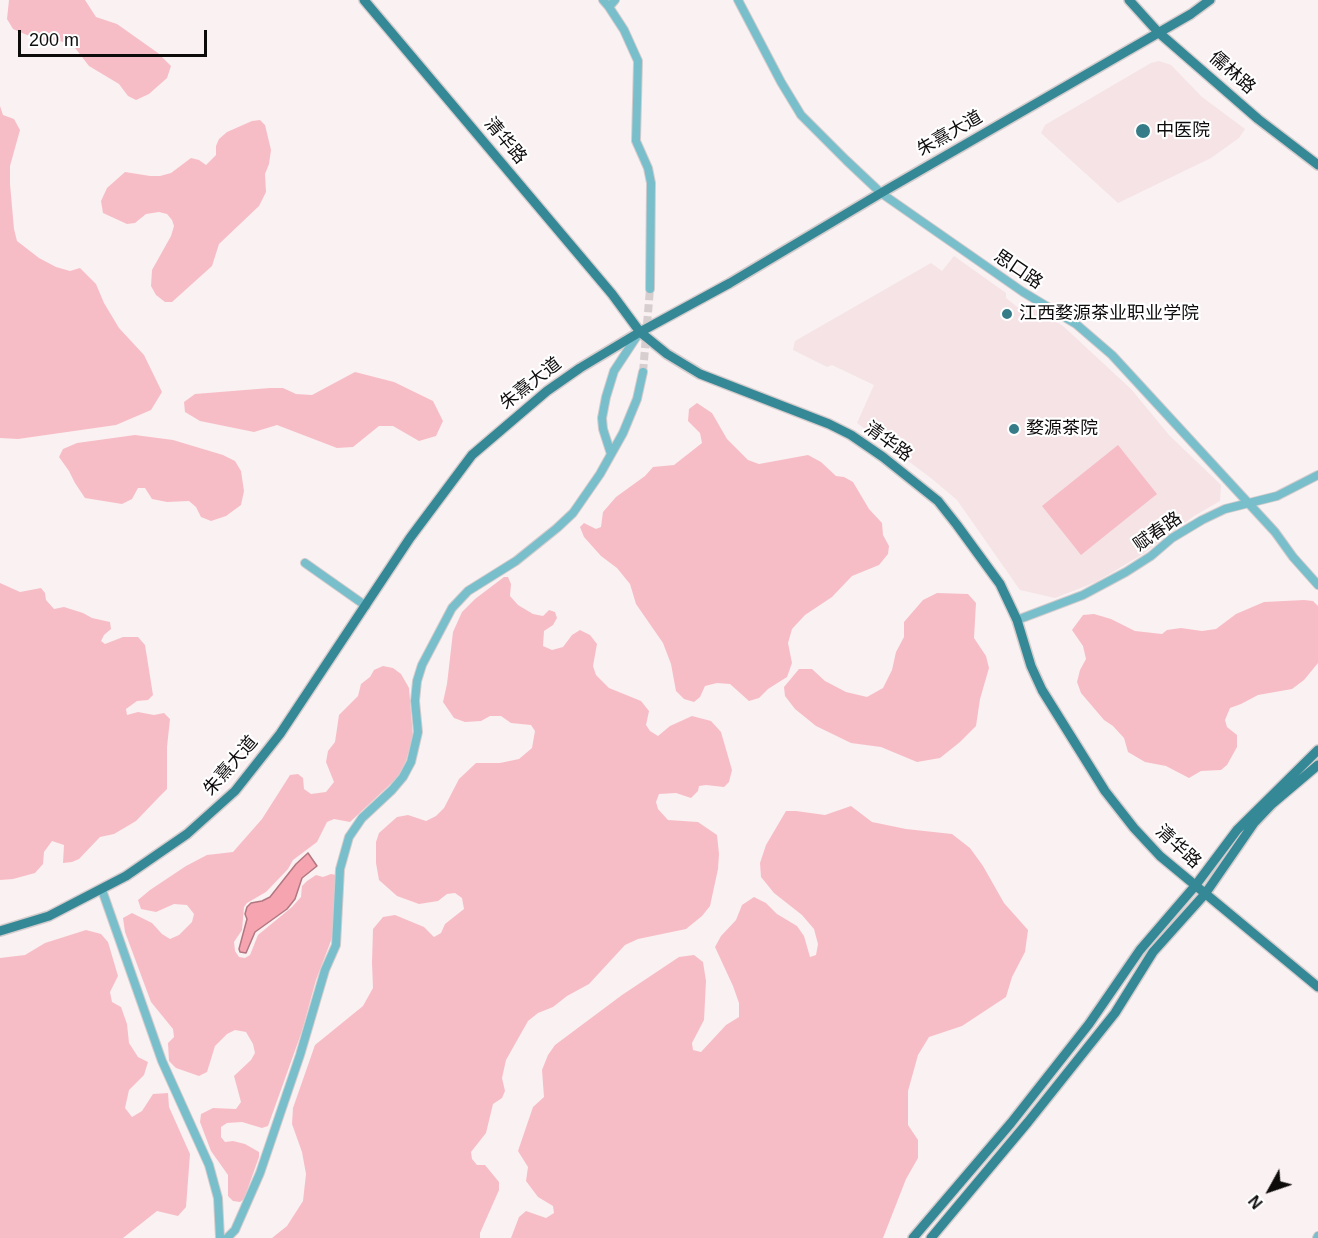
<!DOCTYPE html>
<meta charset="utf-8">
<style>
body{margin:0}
#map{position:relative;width:1318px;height:1238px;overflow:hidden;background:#faf1f2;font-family:Arial,sans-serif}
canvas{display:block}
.north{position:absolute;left:1240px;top:1160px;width:60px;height:60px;-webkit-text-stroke:4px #fff;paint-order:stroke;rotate:230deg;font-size:16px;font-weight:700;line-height:24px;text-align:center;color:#0e0b0b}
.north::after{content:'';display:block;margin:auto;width:21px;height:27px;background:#0e0b0b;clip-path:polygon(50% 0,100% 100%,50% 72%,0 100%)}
.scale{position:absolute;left:18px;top:30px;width:189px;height:27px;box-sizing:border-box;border:3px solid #0e0b0b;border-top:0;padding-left:8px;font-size:18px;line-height:21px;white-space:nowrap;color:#0e0b0b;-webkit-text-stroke:4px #fff;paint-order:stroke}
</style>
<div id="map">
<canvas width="1318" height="1238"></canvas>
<div class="north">N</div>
<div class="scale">200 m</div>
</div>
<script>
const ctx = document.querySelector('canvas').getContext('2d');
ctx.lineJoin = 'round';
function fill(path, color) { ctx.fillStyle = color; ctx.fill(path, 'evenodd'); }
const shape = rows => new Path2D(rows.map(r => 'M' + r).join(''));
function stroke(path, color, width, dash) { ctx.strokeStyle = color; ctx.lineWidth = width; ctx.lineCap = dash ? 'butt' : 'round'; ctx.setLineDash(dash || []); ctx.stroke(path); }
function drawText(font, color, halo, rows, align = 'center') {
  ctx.font = font + ' Arial,"Noto Sans SC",sans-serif'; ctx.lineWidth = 4.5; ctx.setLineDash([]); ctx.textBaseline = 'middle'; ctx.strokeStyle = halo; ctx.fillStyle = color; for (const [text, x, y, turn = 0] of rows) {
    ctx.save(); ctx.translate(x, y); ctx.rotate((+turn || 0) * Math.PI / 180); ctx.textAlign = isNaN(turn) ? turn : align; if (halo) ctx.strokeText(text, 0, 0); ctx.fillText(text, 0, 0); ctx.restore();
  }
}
const built = shape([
 [1159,61,1171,65,1202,97,1245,129,1239,138,1211,158,1118,203,1041,133,1045,125,1151,63],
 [954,256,1006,293,1006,298,1021,310,1028,305,1063,326,1131,389,1169,435,1221,485,1220,501,1194,516,1143,554,1096,582,1055,598,1020,590,957,500,931,478,857,423,874,385,832,365,827,367,793,350,795,341,931,263,942,271]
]);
const green = shape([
 [9,0,85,0,96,17,117,24,158,53,171,66,167,78,149,94,136,100,128,96,119,84,89,66,72,44,55,40,41,41,13,29,7,19],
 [0,106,3,115,14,119,20,130,10,166,10,184,14,229,17,241,39,258,56,267,70,271,80,268,96,284,104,303,119,328,144,355,162,392,151,410,116,425,18,439,0,438],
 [260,120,265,125,271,150,269,164,265,174,266,192,259,206,219,244,212,266,172,302,165,302,156,295,151,286,152,270,171,236,174,226,172,220,167,214,159,212,146,214,135,223,127,224,103,213,101,201,107,188,125,172,150,176,160,176,171,173,191,158,199,160,206,165,216,155,216,146,219,139,227,132,252,121],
 [355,372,394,382,433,401,443,421,436,436,419,441,393,426,379,426,353,447,337,448,277,425,254,432,200,421,185,412,184,402,195,394,270,388,283,388,296,394,312,395],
 [697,403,712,413,727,439,748,460,759,464,808,455,821,462,836,476,844,477,853,482,869,509,882,523,883,535,889,546,888,554,879,565,852,576,832,597,805,615,792,629,788,643,792,663,787,677,768,689,759,698,749,701,730,684,717,683,705,686,700,697,694,702,684,699,676,691,671,664,663,643,636,604,630,584,617,568,601,556,584,537,580,527,584,523,596,529,601,527,603,512,616,497,645,476,653,467,674,465,702,443,700,433,688,421,689,409],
 [135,435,173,440,223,455,235,461,241,471,244,491,241,505,226,516,211,521,201,517,196,507,189,501,167,502,152,499,145,488,138,488,132,499,122,504,85,498,75,483,69,471,59,457,63,449,77,443],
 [1118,445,1157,494,1081,555,1042,506],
 [504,577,508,577,511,584,510,596,518,605,533,614,543,616,549,610,555,612,557,618,553,625,544,631,543,646,552,650,563,647,572,635,580,630,590,635,597,644,593,666,596,675,609,688,641,701,649,711,646,725,650,731,658,736,670,726,692,716,711,721,721,732,732,770,729,782,724,787,706,785,699,786,698,791,691,798,676,793,659,794,656,802,658,809,668,820,698,822,717,835,719,854,718,869,710,906,702,916,686,929,638,939,625,945,589,984,567,996,553,1007,538,1013,528,1021,506,1060,502,1078,505,1091,502,1098,493,1104,486,1133,471,1152,472,1159,477,1165,485,1165,499,1182,499,1190,480,1233,480,1238,272,1238,287,1226,303,1201,306,1174,302,1152,292,1124,293,1108,315,1045,363,1006,373,988,372,963,373,929,383,917,395,915,424,927,434,937,441,933,445,924,464,909,462,898,455,893,447,894,438,901,419,904,397,896,379,880,376,863,376,842,379,833,397,817,408,815,426,821,436,816,444,808,459,779,476,763,500,763,519,759,532,748,535,731,531,725,511,723,501,716,490,716,481,721,465,722,454,718,443,702,447,684,453,632,462,612,475,599],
 [0,583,20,592,41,588,45,593,46,600,54,609,64,607,83,613,92,618,110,622,111,629,104,635,101,641,105,644,123,637,138,637,145,645,153,695,148,700,137,701,126,709,127,715,138,712,154,715,164,713,170,719,167,747,167,789,160,796,136,821,114,834,100,837,79,859,72,862,63,863,64,845,52,841,44,852,43,864,35,873,13,879,0,880],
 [937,593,968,594,976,603,974,638,986,656,989,668,980,699,976,726,960,742,940,758,917,762,881,747,851,743,816,726,795,709,785,696,784,687,799,669,812,669,825,681,846,692,867,697,883,688,892,670,896,652,904,637,904,622,923,600],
 [1304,600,1313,601,1318,606,1318,663,1304,680,1292,689,1258,695,1241,704,1230,708,1225,720,1227,727,1237,735,1237,747,1227,765,1221,770,1201,771,1189,778,1166,766,1145,762,1128,752,1124,738,1113,726,1104,720,1081,693,1077,682,1080,670,1086,659,1083,646,1072,630,1083,615,1094,614,1111,619,1135,631,1162,634,1167,630,1181,628,1202,631,1216,629,1236,614,1264,602],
 [383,666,393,668,401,674,409,688,413,736,406,761,398,777,350,822,334,819,327,822,317,842,293,860,288,869,266,892,247,903,244,907,242,930,234,942,235,951,239,957,245,958,250,955,258,935,292,907,301,897,302,886,307,881,316,875,323,877,331,874,336,875,332,938,316,980,302,1031,268,1126,262,1128,242,1122,227,1123,221,1127,221,1137,225,1142,233,1141,245,1144,259,1152,259,1157,244,1199,240,1202,233,1201,228,1196,228,1175,211,1151,200,1122,201,1114,213,1108,236,1109,241,1102,234,1076,251,1060,255,1053,253,1044,246,1032,235,1030,227,1034,215,1046,207,1072,199,1076,176,1068,169,1061,168,1043,174,1037,173,1029,151,1002,125,932,123,918,132,913,152,923,162,934,170,939,179,935,192,922,194,914,187,905,174,904,156,912,141,909,138,900,150,890,186,866,207,855,233,852,262,819,290,775,298,774,303,778,304,789,311,794,326,792,334,782,326,762,328,751,335,742,339,715,358,696,361,684,370,677,374,670],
 [851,806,872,822,906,829,952,834,970,848,983,866,1004,903,1028,930,1025,952,1012,977,1006,997,962,1026,929,1037,918,1055,908,1091,908,1125,918,1140,918,1158,906,1179,883,1238,511,1238,519,1217,526,1211,546,1218,554,1213,553,1206,538,1197,526,1181,528,1167,518,1151,533,1107,544,1097,542,1070,548,1055,555,1045,622,995,679,957,694,955,703,962,706,981,704,1020,692,1043,693,1050,701,1052,726,1025,739,1017,739,1003,733,986,715,947,721,936,736,920,742,905,754,897,766,903,777,914,797,926,804,936,810,957,816,955,818,944,814,929,802,915,774,893,761,877,760,863,766,845,786,811,796,811,825,815],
 [86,930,101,934,108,942,118,976,110,992,112,1002,121,1007,127,1024,129,1043,138,1057,148,1062,144,1075,129,1090,125,1108,132,1117,142,1111,153,1094,168,1093,169,1107,190,1154,186,1207,178,1216,157,1211,123,1238,0,1238,0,958,25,955,45,943]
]);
const water = shape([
 [308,853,317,866,302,878,295,899,287,909,255,932,246,953,240,952,239,949,247,919,245,914,247,907,251,903,262,901,270,897,296,864,308,853]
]);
const minorTunnel = shape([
 [643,372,650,289]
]);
const minor = shape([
 [603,0,609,7],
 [615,0,609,7,624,30,638,61,636,141,648,168,651,183,650,289],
 [738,0,781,82,801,115,846,160,881,193,1023,292,1076,324,1112,355,1275,532,1293,557,1318,585],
 [611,454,603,429,602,418,606,397,614,371,639,333],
 [305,563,366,606],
 [1017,620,1083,595,1126,572,1151,556,1172,538,1202,520,1225,509,1277,496,1318,475],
 [102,890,162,1061,209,1165,218,1198,220,1238],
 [227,1238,235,1230,260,1173,300,1055,325,970,336,945,340,869,349,837,362,818,392,790,403,777,411,762,418,732,415,701,417,681,422,665,452,608,468,591,516,561,557,528,573,513,600,474,623,433,637,399,643,372],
 [1317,1238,1318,1236]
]);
const major = shape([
 [364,0,612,294,640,332,667,354,700,374,829,424,851,435,883,457,938,501,957,525,1000,584,1017,620,1031,666,1042,690,1105,791,1134,828,1160,856,1318,987],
 [1129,0,1158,32,1258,119,1318,165],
 [0,931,49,916,126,876,187,834,235,791,280,734,410,538,472,455,547,391,580,368,640,332,730,283,881,193,1191,14,1210,0],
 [913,1238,1011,1123,1089,1024,1140,950,1195,886,1237,830,1318,750],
 [931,1238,1028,1122,1115,1013,1153,952,1205,894,1254,823,1272,804,1318,765]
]);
const markers = [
 [1143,131,8,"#367c88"],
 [1007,314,6,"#367c88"],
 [1014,429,6,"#367c88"]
];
const streetNames = [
 ["儒林路",1232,73,41],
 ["朱熹大道",950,134,-30],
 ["清华路",505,141,50],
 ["思口路",1018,270,34],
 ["朱熹大道",531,384,-38],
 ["清华路",888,442,36],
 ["赋春路",1158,532,-35],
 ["朱熹大道",231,766,-49],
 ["清华路",1178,847,43]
];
const poiNames = [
 ["中医院",1156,131],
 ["江西婺源茶业职业学院",1019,314],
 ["婺源茶院",1026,429]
];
fill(built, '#f5e3e5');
fill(green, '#f7bdc6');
fill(water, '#f7a4b1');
stroke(water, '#b1767f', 1.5);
stroke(minorTunnel, '#d7cecf', 8, [8, 4]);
stroke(minor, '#d4cccd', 10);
stroke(major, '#d4cccd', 12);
stroke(minor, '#79bfcb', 8);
stroke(major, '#358895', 9);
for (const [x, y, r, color] of markers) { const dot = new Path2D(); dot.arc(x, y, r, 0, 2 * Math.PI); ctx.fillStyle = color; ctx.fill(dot); stroke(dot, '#fff', 2); }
drawText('18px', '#0e0b0b', '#fff', streetNames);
drawText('18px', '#0e0b0b', '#fff', poiNames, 'left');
</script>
